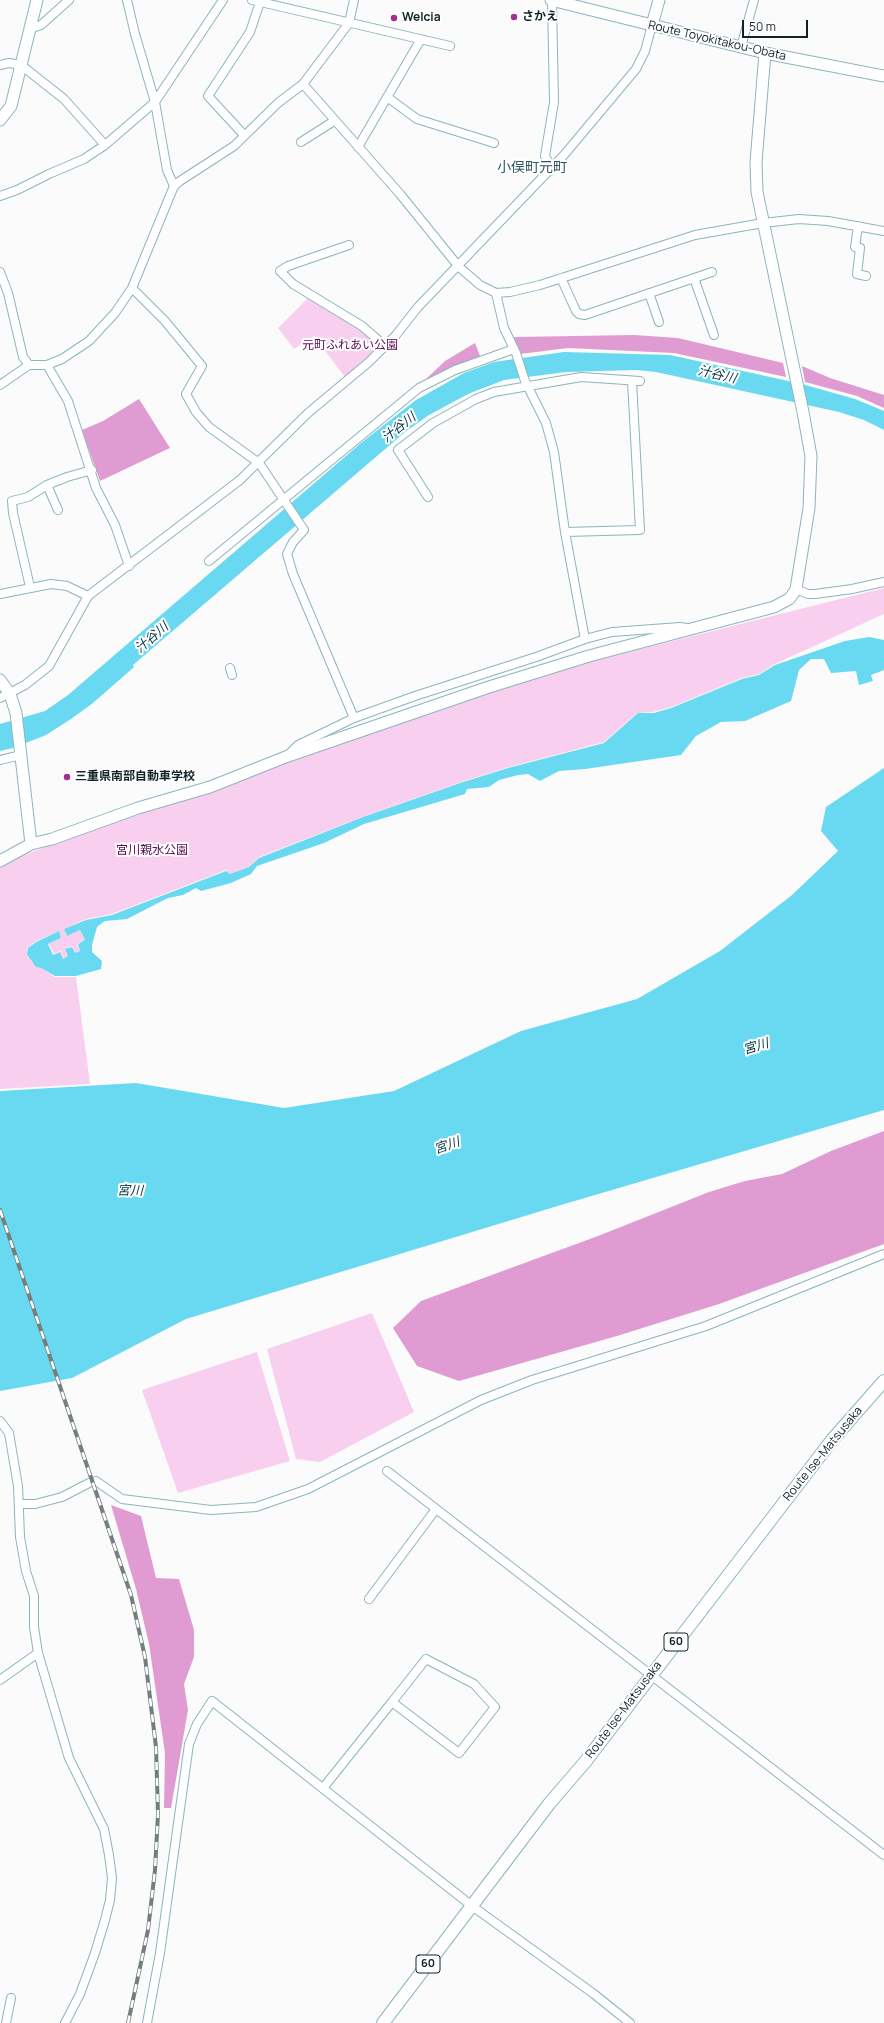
<!DOCTYPE html>
<meta charset="utf-8">
<style>
body{margin:0}
#map{position:relative;width:884px;height:2023px;overflow:hidden;background:#fbfbfb;font-family:Manrope,sans-serif}
canvas{display:block}
.scale{position:absolute;left:742px;top:20px;width:66px;height:18px;box-sizing:border-box;border:2px solid #112226;border-top:0;padding-left:5px;font-size:12px;line-height:14px;white-space:nowrap;color:#112226;-webkit-text-stroke:3px #fff;paint-order:stroke}
</style>
<div id="map">
<canvas width="884" height="2023"></canvas>
<div class="scale">50 m</div>
</div>
<script>
const ctx = document.querySelector('canvas').getContext('2d');
ctx.lineJoin = 'round';
function fill(path, color) { ctx.fillStyle = color; ctx.fill(path, 'evenodd'); }
const shape = rows => new Path2D(rows.map(r => 'M' + r).join(''));
function stroke(path, color, width, dash) { ctx.strokeStyle = color; ctx.lineWidth = width; ctx.lineCap = dash ? 'butt' : 'round'; ctx.setLineDash(dash || []); ctx.stroke(path); }
function drawText(font, color, halo, rows, align = 'center') {
  ctx.font = font + ' Manrope,"Noto Sans JP",sans-serif'; ctx.lineWidth = 4; ctx.setLineDash([]); ctx.textBaseline = 'middle'; ctx.strokeStyle = halo; ctx.fillStyle = color; for (const [text, x, y, turn = 0] of rows) {
    ctx.save(); ctx.translate(x, y); ctx.rotate((+turn || 0) * Math.PI / 180); ctx.textAlign = isNaN(turn) ? turn : align; if (halo) ctx.strokeText(text, 0, 0); ctx.fillText(text, 0, 0); ctx.restore();
  }
}
const green = shape([
 [309,297,332,308,385,346,347,380,314,336,294,349,278,328],
 [884,588,884,614,775,664,759,674,742,678,671,707,653,712,637,713,604,742,509,767,461,782,362,817,259,857,249,867,230,874,226,870,112,914,86,919,64,929,67,936,80,930,85,940,77,944,80,951,75,953,72,946,65,949,68,956,63,959,60,951,54,954,49,944,61,938,59,931,36,941,28,947,27,950,27,956,36,967,41,968,55,977,76,977,90,1084,0,1089,0,864,288,756,585,663],
 [372,1313,414,1412,320,1462,296,1459,267,1349],
 [257,1352,290,1461,178,1493,142,1390]
]);
const forest = shape([
 [634,335,678,338,783,363,786,377,674,353,568,348,520,354,514,337],
 [475,343,480,356,425,380,445,361],
 [802,366,830,378,884,395,884,408,857,396,805,382],
 [139,399,170,448,100,481,82,430,103,421],
 [884,1131,884,1244,719,1304,617,1336,459,1381,417,1366,393,1328,421,1301,598,1236,709,1192,745,1181,782,1174,831,1151],
 [111,1505,141,1516,156,1578,179,1579,194,1630,194,1657,184,1684,188,1710,171,1808,164,1808,165,1753,149,1644,136,1589]
]);
const water = shape([
 [564,352,670,355,802,384,855,399,884,411,884,430,864,420,839,412,656,372,636,370,566,372,504,380,468,394,429,415,405,432,133,665,134,667,93,703,71,719,46,735,13,748,0,751,0,724,45,711,68,695,361,443,416,400,464,373,494,362],
 [869,637,884,640,884,670,871,675,873,681,859,685,856,671,831,673,824,659,811,659,799,670,791,701,745,721,721,722,696,736,681,755,585,769,559,771,540,781,528,774,518,775,499,780,489,787,467,789,465,794,364,824,324,843,257,866,251,874,231,883,201,891,196,888,183,895,168,898,156,904,127,919,105,921,97,927,92,945,92,952,102,961,101,969,76,976,55,976,41,968,36,967,27,955,28,948,36,942,59,931,61,938,48,944,53,955,60,952,63,959,68,956,65,949,72,947,75,953,80,951,78,944,85,940,80,930,67,936,64,929,86,920,112,915,226,871,230,874,249,867,259,858,363,817,460,783,508,768,604,743,638,713,654,713,671,708,742,679,759,675,775,665,845,641],
 [884,768,884,1110,561,1205,186,1319,72,1378,0,1391,0,1091,136,1083,284,1108,394,1091,521,1031,637,999,720,951,792,895,838,851,821,831,826,807]
]);
const street = shape([
 [127,0,135,34,155,102,167,170,174,186],
 [252,0,450,46],
 [29,29,41,25,69,0],
 [741,47,754,0],
 [0,65,9,63,21,65,64,99,105,145],
 [303,84,400,194,459,267,480,285,496,293,510,292,540,285,695,235,763,223,799,219,828,221,884,231],
 [387,97,417,119,494,143],
 [244,135,208,96,250,32,260,2],
 [301,142,334,121],
 [358,147,421,39],
 [551,167,545,156,554,102,552,0],
 [0,196,17,190,49,174,84,159,105,145,155,102,223,0],
 [858,226,855,247,860,248,857,274,866,276],
 [349,245,288,266,280,271,293,284,362,326,385,346],
 [0,272,8,293,23,357,29,365],
 [561,278,576,311,579,314,585,315,712,272],
 [694,278,714,335],
 [132,288,165,321,202,366,186,394,196,412,209,427,259,463,304,530,293,542,287,554,293,574,354,718,298,745,289,754],
 [496,293,504,328,516,353,525,381,546,423,554,452,565,532,585,639],
 [649,293,659,322],
 [47,365,68,401,96,488,115,525,129,566],
 [0,385,29,365,47,365,62,359,89,341,115,313,132,288,174,186,180,181,234,146,278,103,303,84,349,23,354,0],
 [47,485,58,510],
 [428,497,398,450,433,423,476,399,494,392,581,377,640,381],
 [565,532,640,530,632,381],
 [209,561,419,388,455,370,514,349],
 [30,587,13,513,12,501,28,497,47,485,67,477,92,470],
 [796,589,808,594,815,594,852,589,884,582],
 [0,594,51,584,67,586,88,596],
 [230,668,232,675],
 [0,698,25,685,49,666,88,596,240,480,308,413,369,362,396,335,418,307,564,155,636,69,645,51,652,25],
 [354,718,415,696,536,657,585,639,612,632,680,627,687,628],
 [0,760,21,755],
 [0,1421,9,1433,18,1486,20,1537,26,1571,34,1596,34,1627,38,1653,69,1758,104,1829,109,1855,112,1878,110,1900,105,1920,95,1953,80,1994,65,2023],
 [387,1471,884,1855],
 [96,1481,122,1499,211,1510,256,1507,308,1489,481,1400,532,1380,706,1326,884,1254],
 [19,1504,35,1504,62,1497,89,1483],
 [369,1599,436,1509],
 [426,1659,474,1684,495,1707,459,1753,392,1702,426,1659],
 [0,1680,38,1653],
 [323,1788,392,1702],
 [6,2023,11,1998],
 [147,2023,160,1953,189,1744,197,1724,212,1701,472,1906,594,1994,630,2023]
]);
const secondary = shape([
 [551,0,765,53,884,76],
 [652,25,659,0],
 [0,120,11,106,37,0],
 [0,680,10,694,16,713,31,844,0,861],
 [31,844,52,839,138,808,210,787,288,756,489,687,589,656,774,607,789,599,793,594,796,589,809,508,811,456,803,412,757,192,756,162,765,53]
]);
const primary = shape([
 [383,2023,549,1804,585,1762,832,1440,884,1381]
]);
const rail = shape([
 [0,1210,131,1595,145,1657,156,1747,158,1814,155,1870,148,1930,128,2023]
]);
const markers = [
 [514,17,4,"#9f3190"],
 [394,18,4,"#9f3190"],
 [67,777,4,"#9f3190"]
];
const shields = [
 [676,1642,24],
 [428,1964,24]
];
const shieldNames = [
 ["60",676,1642],
 ["60",428,1964]
];
const poiNames = [
 ["さかえ",522,17],
 ["Welcia",402,18],
 ["三重県南部自動車学校",75,777]
];
const streetNames = [
 ["Route Toyokitakou-Obata",717,41,13],
 ["Route Ise-Matsusaka",823,1454,-51],
 ["Route Ise-Matsusaka",624,1710,-53]
];
const parkNames = [
 ["元町ふれあい公園",350,346],
 ["宮川親水公園",152,851]
];
const waterNames = [
 ["汁谷川",717,375,13],
 ["汁谷川",399,428,-38],
 ["汁谷川",152,638,-41],
 ["宮川",756,1047,-17],
 ["宮川",447,1146,-19],
 ["宮川",130,1191,1]
];
const quarterNames = [
 ["小俣町元町",532,168]
];
fill(green, '#f9cfef');
fill(forest, '#e09cd2');
fill(water, '#69d9f1');
stroke(street, '#8ab5bf', 10);
stroke(secondary, '#8ab5bf', 13);
stroke(primary, '#8ab5bf', 14);
stroke(street, '#fff', 8);
stroke(secondary, '#fff', 11);
stroke(primary, '#fff', 12);
stroke(rail, '#747e80', 4);
stroke(rail, '#fff', 2.5, [8]);
for (const [x, y, r, color] of markers) { const dot = new Path2D(); dot.arc(x, y, r, 0, 2 * Math.PI); ctx.fillStyle = color; ctx.fill(dot); stroke(dot, '#fff', 1.5); }
for (const [x, y, w] of shields) { const box = new Path2D(); box.roundRect(x - w / 2, y - 9, w, 18, 3); ctx.fillStyle = '#fff'; ctx.fill(box); stroke(box, '#112226', 1); }
drawText('bold 11px', '#112226', null, shieldNames);
drawText('bold 12px', '#112226', '#fff', poiNames, 'left');
drawText('12px', '#112226', '#fff', streetNames);
drawText('12px', '#5c0b53', '#fff', parkNames);
drawText('italic 13px', '#003640', '#fff', waterNames);
drawText('14px', '#2f5760', '#fff', quarterNames);
</script>
